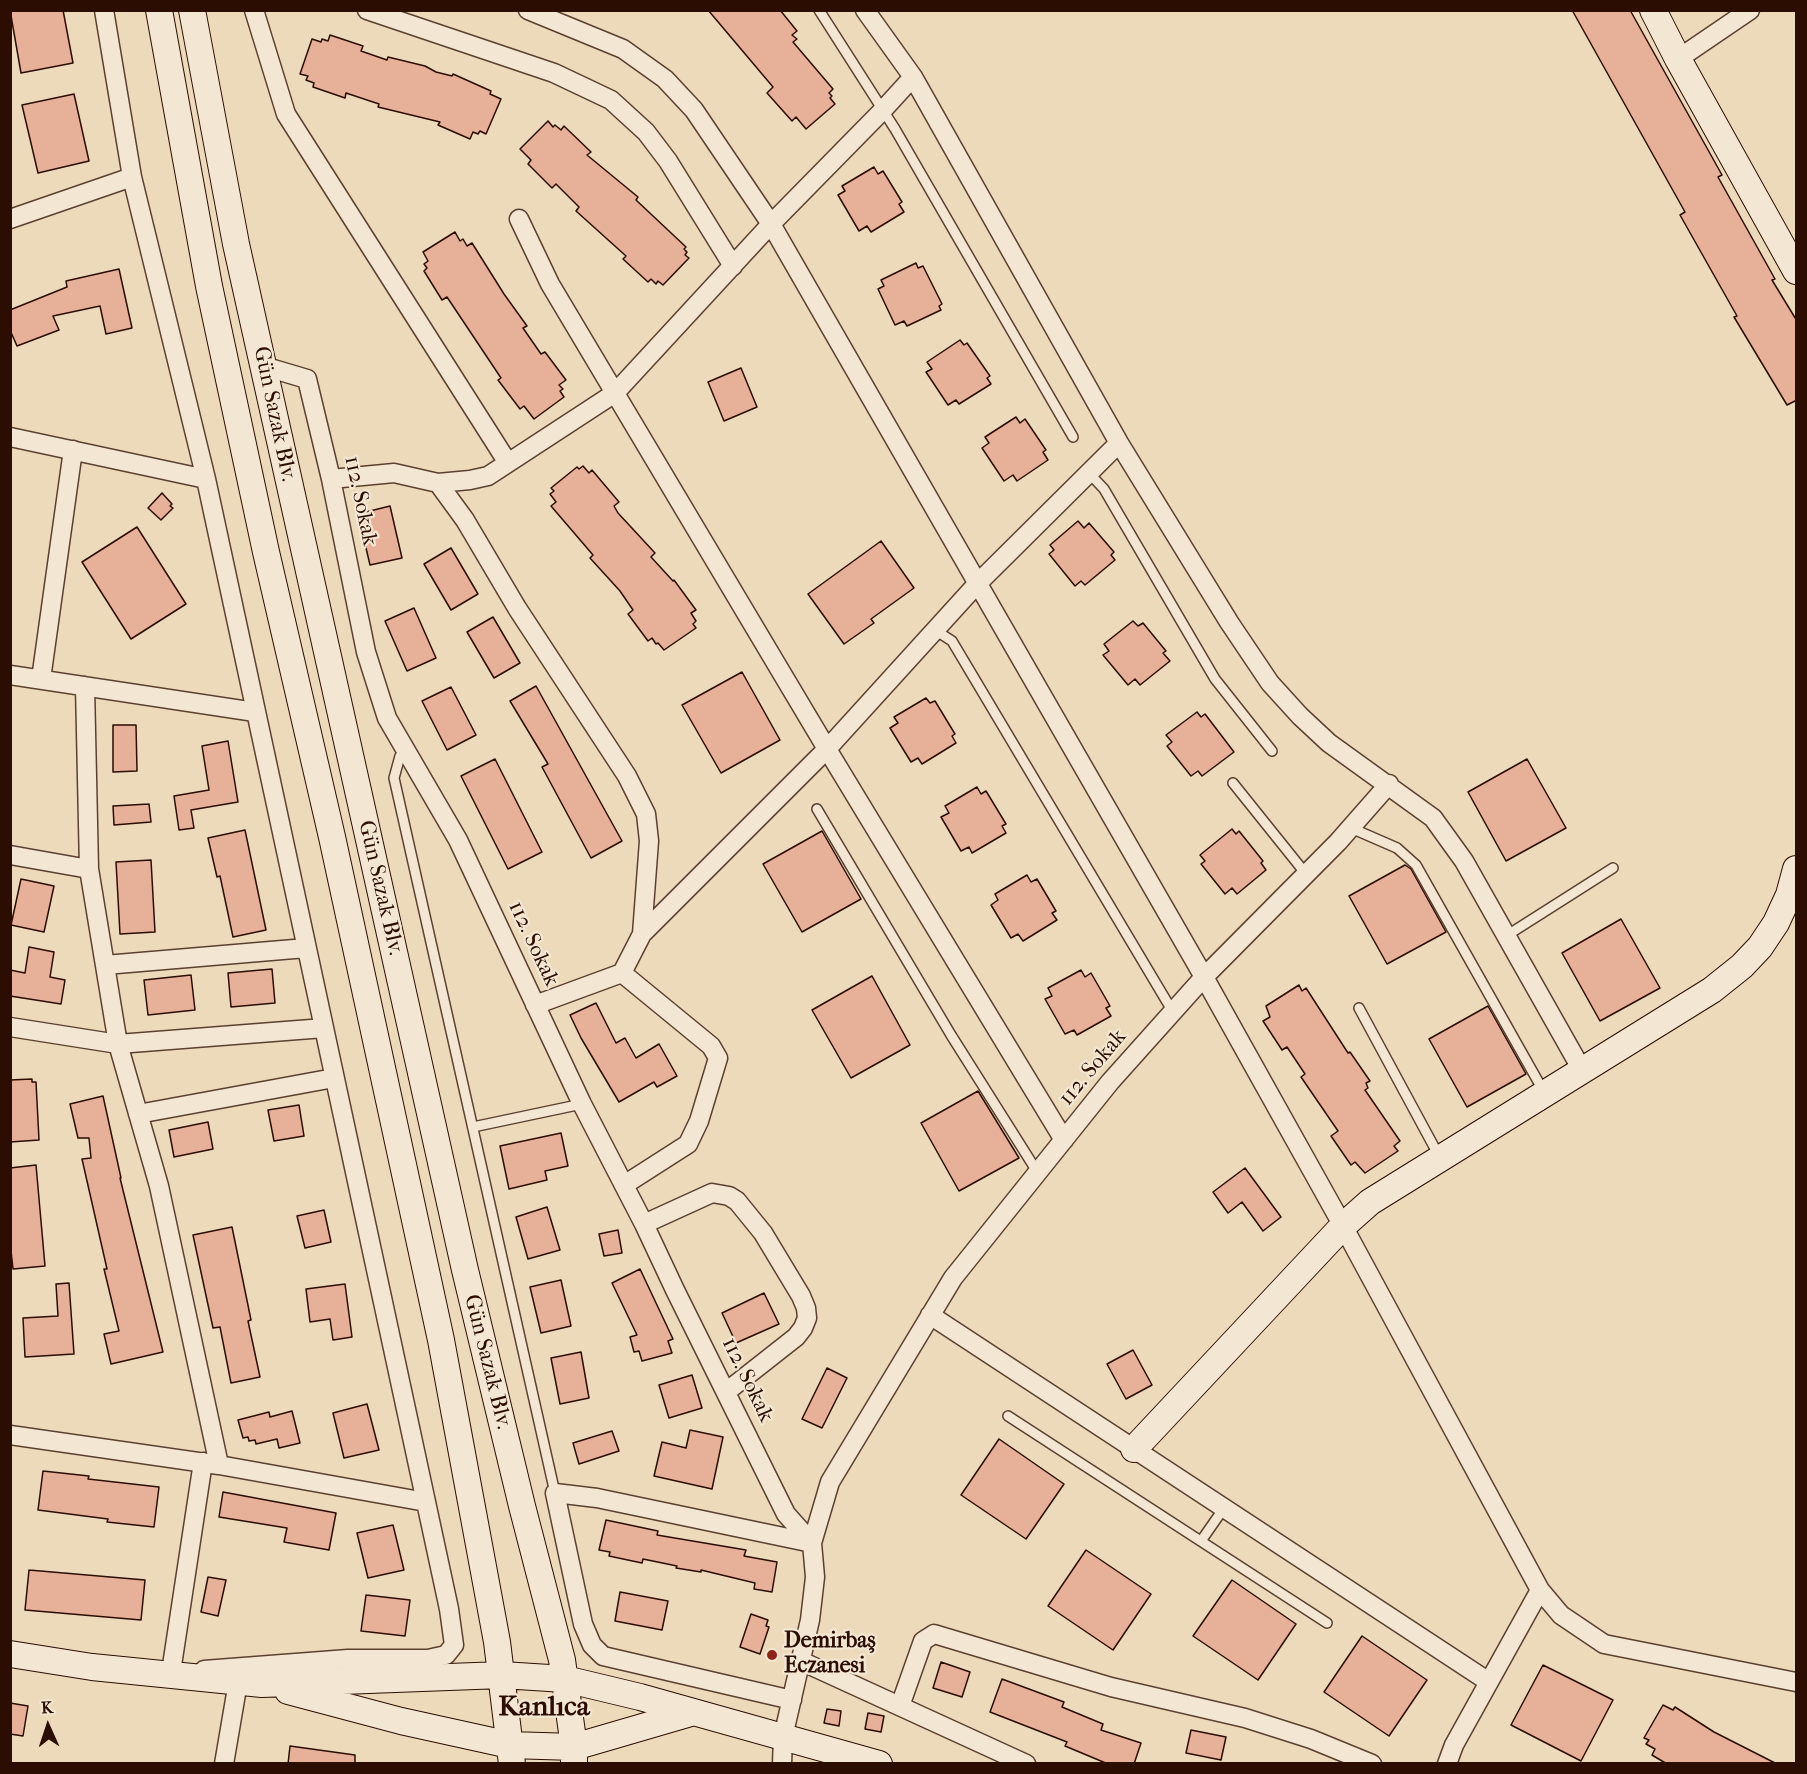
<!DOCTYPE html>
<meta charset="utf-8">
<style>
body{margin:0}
#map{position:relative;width:1807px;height:1774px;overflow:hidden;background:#ecdabb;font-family:"IM FELL French Canon",serif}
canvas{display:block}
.frame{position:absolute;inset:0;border:12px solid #2b0d01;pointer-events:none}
.north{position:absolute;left:18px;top:1696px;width:60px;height:60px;-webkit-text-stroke:4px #f3e7d3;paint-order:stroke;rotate:357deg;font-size:16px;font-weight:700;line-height:24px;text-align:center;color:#2b0d01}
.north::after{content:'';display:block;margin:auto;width:21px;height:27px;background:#2b0d01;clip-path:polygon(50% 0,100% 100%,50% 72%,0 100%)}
</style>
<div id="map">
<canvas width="1807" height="1774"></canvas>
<div class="frame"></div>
<div class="north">K</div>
</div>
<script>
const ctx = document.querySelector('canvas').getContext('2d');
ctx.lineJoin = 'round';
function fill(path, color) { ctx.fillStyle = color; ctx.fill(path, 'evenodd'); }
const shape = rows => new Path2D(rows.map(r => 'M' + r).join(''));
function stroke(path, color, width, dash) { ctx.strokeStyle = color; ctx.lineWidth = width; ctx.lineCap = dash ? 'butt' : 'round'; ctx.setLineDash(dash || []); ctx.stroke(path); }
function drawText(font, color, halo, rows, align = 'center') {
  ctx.font = font + ' "IM FELL French Canon",serif'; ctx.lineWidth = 4.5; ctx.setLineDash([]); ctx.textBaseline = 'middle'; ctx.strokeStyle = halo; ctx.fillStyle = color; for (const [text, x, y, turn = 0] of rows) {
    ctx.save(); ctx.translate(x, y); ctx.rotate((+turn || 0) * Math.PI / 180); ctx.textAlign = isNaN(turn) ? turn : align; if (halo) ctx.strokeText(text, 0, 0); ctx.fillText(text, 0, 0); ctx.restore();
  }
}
const building = shape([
 [10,10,63,10,73,63,21,73,10,10],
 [708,10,780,10,797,31,792,35,797,39,793,42,833,89,829,93,832,96,830,98,835,104,806,129,796,117,792,121,767,93,773,87,708,10],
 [1572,10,1630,10,1722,175,1718,177,1775,279,1772,280,1797,321,1797,400,1787,405,1734,317,1737,316,1680,215,1685,212,1572,10],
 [330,35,363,46,361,51,387,60,388,57,425,66,436,72,452,76,453,74,491,91,490,94,501,99,486,134,480,131,478,134,473,132,470,139,438,125,440,122,378,107,379,104,346,93,345,98,313,87,314,83,306,80,308,76,300,74,312,39,321,42,322,39,328,41,330,35],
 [74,94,89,161,38,173,22,105,74,94],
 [548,121,553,127,555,125,561,130,564,126,591,152,587,155,638,197,636,200,686,247,684,249,687,252,685,255,689,258,663,285,658,281,656,284,651,279,648,282,623,259,626,256,576,211,579,207,556,184,552,188,528,164,531,160,520,149,548,121],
 [874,167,878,174,883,171,902,202,899,204,904,212,871,232,867,226,859,231,838,195,845,191,842,186,874,167],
 [455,232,460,241,463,239,467,246,472,243,504,294,527,326,523,328,541,354,545,352,566,380,559,385,563,389,560,391,564,397,534,419,524,406,520,409,498,380,501,378,447,297,442,300,424,271,427,268,424,264,428,261,423,252,455,232],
 [916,263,918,268,923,266,942,304,939,306,941,310,907,326,904,321,895,325,878,289,884,286,881,280,916,263],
 [119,269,132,328,106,334,100,306,53,316,59,330,17,346,10,330,10,310,67,287,66,281,119,269],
 [960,340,964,345,967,343,990,376,987,378,991,384,959,404,956,400,948,405,926,372,932,369,927,362,960,340],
 [741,368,757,407,724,421,708,382,741,368],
 [1016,417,1020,423,1025,419,1046,450,1043,452,1048,460,1017,481,1013,475,1004,481,982,448,989,443,985,437,1016,417],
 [583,466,589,473,592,470,619,502,614,506,618,513,655,553,651,557,673,581,674,580,696,610,691,613,696,621,693,624,696,628,664,650,658,643,656,644,652,638,648,641,628,614,633,610,620,591,590,558,593,555,551,506,556,502,550,494,554,491,551,488,577,467,579,469,583,466],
 [162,493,172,504,170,506,173,508,161,520,148,508,162,493],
 [390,506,402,558,370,565,358,514,390,506],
 [1078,521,1084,528,1089,523,1114,552,1111,555,1115,560,1085,585,1081,581,1075,586,1049,554,1054,550,1050,545,1078,521],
 [137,527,186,604,131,639,82,562,137,527],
 [881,541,914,588,871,619,874,623,844,644,808,594,881,541],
 [451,548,478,594,451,610,424,564,451,548],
 [414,608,436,658,407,671,385,621,414,608],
 [493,617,520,663,494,678,467,632,493,617],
 [1133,621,1138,626,1143,623,1166,651,1163,653,1170,661,1140,685,1135,679,1128,685,1103,655,1109,651,1104,644,1133,621],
 [742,672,780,740,721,773,682,705,742,672],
 [536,686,622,841,591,858,542,767,548,764,510,701,536,686],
 [451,687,476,735,447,750,422,701,451,687],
 [926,698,930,703,935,701,955,734,952,736,956,743,922,764,918,758,911,762,890,728,898,723,894,717,926,698],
 [1197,712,1201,717,1205,714,1234,752,1202,776,1198,771,1191,776,1167,746,1172,742,1166,735,1197,712],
 [113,725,136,725,137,771,113,772,113,725],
 [228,741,238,802,191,810,194,828,179,830,174,796,209,790,202,746,228,741],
 [495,759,542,852,508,869,461,776,495,759],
 [1527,759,1566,828,1506,861,1468,792,1527,759],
 [977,787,981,794,986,791,1006,824,1002,826,1006,833,972,853,969,847,961,851,941,817,949,813,945,806,977,787],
 [149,804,151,822,114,825,113,806,149,804],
 [1232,829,1236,834,1239,831,1263,861,1261,863,1266,870,1237,894,1232,888,1225,894,1201,864,1205,861,1200,855,1232,829],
 [245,830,266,930,233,937,220,876,217,877,208,838,245,830],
 [822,831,861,899,802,932,763,864,822,831],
 [151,860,155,932,120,934,116,862,151,860],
 [1405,865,1411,869,1446,932,1387,964,1349,896,1405,865],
 [1027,875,1031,882,1037,879,1056,911,1052,913,1057,920,1023,941,1018,934,1011,938,991,905,998,900,995,894,1027,875],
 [21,879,54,886,44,932,11,925,21,879],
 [1621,919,1660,988,1600,1021,1562,953,1621,919],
 [29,947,54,952,50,977,65,980,61,1004,10,996,10,970,25,973,29,947],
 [272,969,275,1003,231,1007,228,973,272,969],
 [1081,970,1085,977,1091,973,1110,1006,1106,1008,1111,1016,1077,1035,1074,1030,1065,1034,1045,999,1052,996,1048,988,1081,970],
 [191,975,195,1010,148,1015,144,980,191,975],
 [872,976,910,1045,851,1078,812,1010,872,976],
 [1299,985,1302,991,1306,988,1348,1053,1350,1052,1370,1081,1366,1083,1368,1088,1365,1090,1400,1141,1394,1146,1398,1151,1365,1173,1355,1162,1351,1165,1331,1136,1338,1131,1301,1077,1305,1074,1287,1047,1282,1050,1263,1021,1270,1017,1266,1006,1299,985],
 [596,1003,616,1043,625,1038,636,1058,659,1044,677,1076,657,1087,654,1082,619,1102,581,1038,570,1015,596,1003],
 [1488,1006,1526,1074,1467,1107,1429,1039,1488,1006],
 [32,1079,32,1082,36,1082,39,1140,10,1142,10,1080,32,1079],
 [978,1091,1019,1158,959,1191,921,1123,978,1091],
 [103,1096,121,1178,120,1178,163,1352,111,1364,104,1334,119,1331,104,1269,107,1269,82,1159,91,1158,89,1138,78,1138,70,1104,103,1096],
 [299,1105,304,1136,274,1141,268,1110,299,1105],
 [208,1122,213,1149,174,1157,169,1130,208,1122],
 [561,1133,568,1166,545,1171,547,1180,509,1189,500,1146,561,1133],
 [36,1165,45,1266,13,1269,10,1242,10,1168,36,1165],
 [1245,1168,1281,1217,1263,1231,1242,1202,1228,1213,1213,1192,1245,1168],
 [547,1207,560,1250,528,1259,516,1217,547,1207],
 [324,1210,331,1242,305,1248,297,1216,324,1210],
 [232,1227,251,1320,248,1321,260,1377,231,1383,220,1327,213,1328,193,1235,232,1227],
 [618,1230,622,1253,604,1256,599,1234,618,1230],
 [640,1269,673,1339,668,1341,672,1353,642,1361,639,1351,634,1352,630,1337,637,1335,612,1283,640,1269],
 [561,1280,571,1326,541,1333,530,1287,561,1280],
 [69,1283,74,1354,25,1357,23,1318,58,1316,56,1284,69,1283],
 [345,1284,352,1337,333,1340,330,1319,310,1322,306,1289,345,1284],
 [764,1293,779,1324,736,1343,722,1313,764,1293],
 [1133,1350,1152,1385,1126,1399,1107,1364,1133,1350],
 [581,1352,589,1398,560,1404,551,1358,581,1352],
 [827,1368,847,1378,822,1428,802,1419,827,1368],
 [692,1375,702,1408,669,1418,659,1385,692,1375],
 [367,1404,379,1450,344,1458,333,1413,367,1404],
 [292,1411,300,1443,279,1448,277,1439,256,1444,255,1440,249,1441,248,1437,243,1438,238,1420,269,1412,270,1417,292,1411],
 [690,1430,723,1437,712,1489,654,1476,662,1442,686,1448,690,1430],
 [612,1431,619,1451,579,1464,573,1443,612,1431],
 [999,1439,1064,1484,1026,1539,961,1495,999,1439],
 [43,1471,89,1476,88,1479,159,1487,154,1527,107,1522,108,1519,38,1510,43,1471],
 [223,1492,336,1513,329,1550,284,1542,287,1528,219,1517,223,1492],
 [606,1520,658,1531,657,1535,746,1550,744,1556,777,1562,772,1592,754,1589,755,1583,701,1570,701,1572,676,1568,677,1566,643,1559,642,1563,609,1556,610,1552,599,1550,606,1520],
 [393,1525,404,1570,368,1578,357,1533,393,1525],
 [1086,1550,1151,1594,1113,1650,1048,1606,1086,1550],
 [29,1570,145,1580,141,1620,25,1610,29,1570],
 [208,1577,226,1580,218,1616,201,1612,208,1577],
 [1232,1580,1296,1624,1258,1680,1193,1636,1232,1580],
 [620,1592,668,1601,662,1630,615,1621,620,1592],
 [366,1595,410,1600,405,1636,361,1631,366,1595],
 [751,1614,768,1620,766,1626,769,1627,760,1654,740,1647,751,1614],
 [1362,1636,1427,1680,1389,1736,1324,1692,1362,1636],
 [941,1662,970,1672,962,1697,933,1688,941,1662],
 [1543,1665,1613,1700,1581,1761,1511,1725,1543,1665],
 [1002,1679,1064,1702,1062,1707,1103,1724,1101,1730,1141,1743,1134,1764,1108,1764,1065,1746,1067,1742,990,1712,1002,1679],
 [10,1703,28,1706,23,1736,10,1734,10,1703],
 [1663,1705,1673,1710,1675,1707,1714,1732,1777,1764,1667,1764,1652,1755,1655,1749,1646,1744,1649,1740,1644,1738,1663,1705],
 [827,1709,841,1711,839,1726,824,1723,827,1709],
 [868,1713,884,1716,881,1732,865,1729,868,1713],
 [1191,1730,1226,1737,1221,1760,1186,1753,1191,1730],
 [290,1746,355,1755,355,1764,288,1764,290,1746]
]);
const lane = shape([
 [819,10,895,129,1073,437],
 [1089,473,1104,489,1215,679,1272,751],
 [935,630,952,641,1173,1012],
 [406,753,400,756,394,778,555,1493],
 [1233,783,1306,874],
 [817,809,951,1035,1038,1173],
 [1351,828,1397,848,1416,865,1544,1092],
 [1506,936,1613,868],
 [1359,1008,1439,1156],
 [473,1127,582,1104],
 [1008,1416,1327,1623],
 [1201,1541,1224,1508]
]);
const street = shape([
 [104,10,132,177,206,479,449,1609,454,1645,446,1655,428,1659,348,1659,204,1670],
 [254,10,286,114,508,463],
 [367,10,554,73,611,100,646,132,668,161,733,266],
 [528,10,623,49,665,79,694,110,771,224,1204,977,1343,1226,1540,1590,1561,1615,1604,1644,1796,1682],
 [865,10,913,77,1119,443,1229,622,1270,683,1300,716,1329,743,1433,818,1464,861,1582,1070],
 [1678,59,1750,10],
 [10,219,132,177],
 [519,219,550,284,827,749,1064,1140],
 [263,366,307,379,331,479,366,652,387,718,458,840,582,1104,644,1224,675,1290,786,1514,812,1543],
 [10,437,206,479],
 [331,479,394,473,438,483,465,520,517,608,627,776,646,814,649,841,642,934,622,973,535,1005],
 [438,483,470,480,488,476,615,393,771,224,882,111,913,77],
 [10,675,255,712],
 [41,679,73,450],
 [85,686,89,869,118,1044,159,1186,219,1465],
 [10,855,89,869],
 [642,934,827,749,977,584,1119,443],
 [105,965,306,948],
 [622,973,711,1046,718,1058,699,1121,688,1144,624,1185],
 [10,1027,118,1044,324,1028],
 [138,1114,334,1078],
 [644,1224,712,1193,729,1196,737,1201,763,1233,801,1296,806,1308,807,1318,803,1328,796,1337,726,1392],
 [930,1315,1489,1682],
 [10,1435,219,1465,426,1502],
 [801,1661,1026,1764],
 [171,1672,203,1462],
 [792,1700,603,1656,592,1645,583,1624,555,1493,597,1498,812,1543],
 [900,1706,923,1641,934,1634,1111,1687,1245,1718,1311,1739,1372,1764],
 [224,1764,238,1682],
 [782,1764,783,1737,810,1620,815,1577,812,1543,830,1482,953,1278,1110,1082,1204,977,1338,842,1389,784],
 [1447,1764,1454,1745,1540,1590]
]);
const secondary = shape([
 [159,10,209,286,266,552,332,837,441,1340,497,1642,512,1764],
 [192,10,236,244,465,1270,522,1506,562,1660,574,1747,574,1764],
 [1653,10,1678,59,1796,271],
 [1134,1449,1343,1226,1370,1202,1712,990,1742,966,1760,947,1776,923,1789,895,1796,869],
 [10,1654,92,1667,262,1684,502,1675,565,1679,640,1697,879,1764],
 [288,1691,401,1721,510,1745,574,1747,694,1712]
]);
const markers = [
 [772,1655,6,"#8f2418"]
];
const streetNames = [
 ["Gün Sazak Blv.",274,414,78],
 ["112. Sokak",360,501,78],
 ["Gün Sazak Blv.",380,888,77],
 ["112. Sokak",533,944,65],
 ["112. Sokak",1093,1068,-50],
 ["Gün Sazak Blv.",487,1362,76],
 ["112. Sokak",747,1380,64]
];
const poiNames = [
 ["Demirbaş",784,1642],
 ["Eczanesi",784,1667]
];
const districtNames = [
 ["Kanlıca",544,1708]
];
fill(building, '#e7b099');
stroke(building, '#2b0d01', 1.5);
stroke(lane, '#5b4030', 12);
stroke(street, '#5b4030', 21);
stroke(secondary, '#2b0d01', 28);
stroke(lane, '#f3e7d3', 9);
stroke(street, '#f3e7d3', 18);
stroke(secondary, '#f3e7d3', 26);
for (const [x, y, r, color] of markers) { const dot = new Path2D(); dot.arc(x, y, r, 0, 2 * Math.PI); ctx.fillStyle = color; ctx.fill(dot); stroke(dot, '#f3e7d3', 2); }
drawText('22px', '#2b0d01', '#f3e7d3', streetNames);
drawText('bold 22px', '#2b0d01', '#f3e7d3', poiNames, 'left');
drawText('bold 28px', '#2b0d01', '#f3e7d3', districtNames);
</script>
